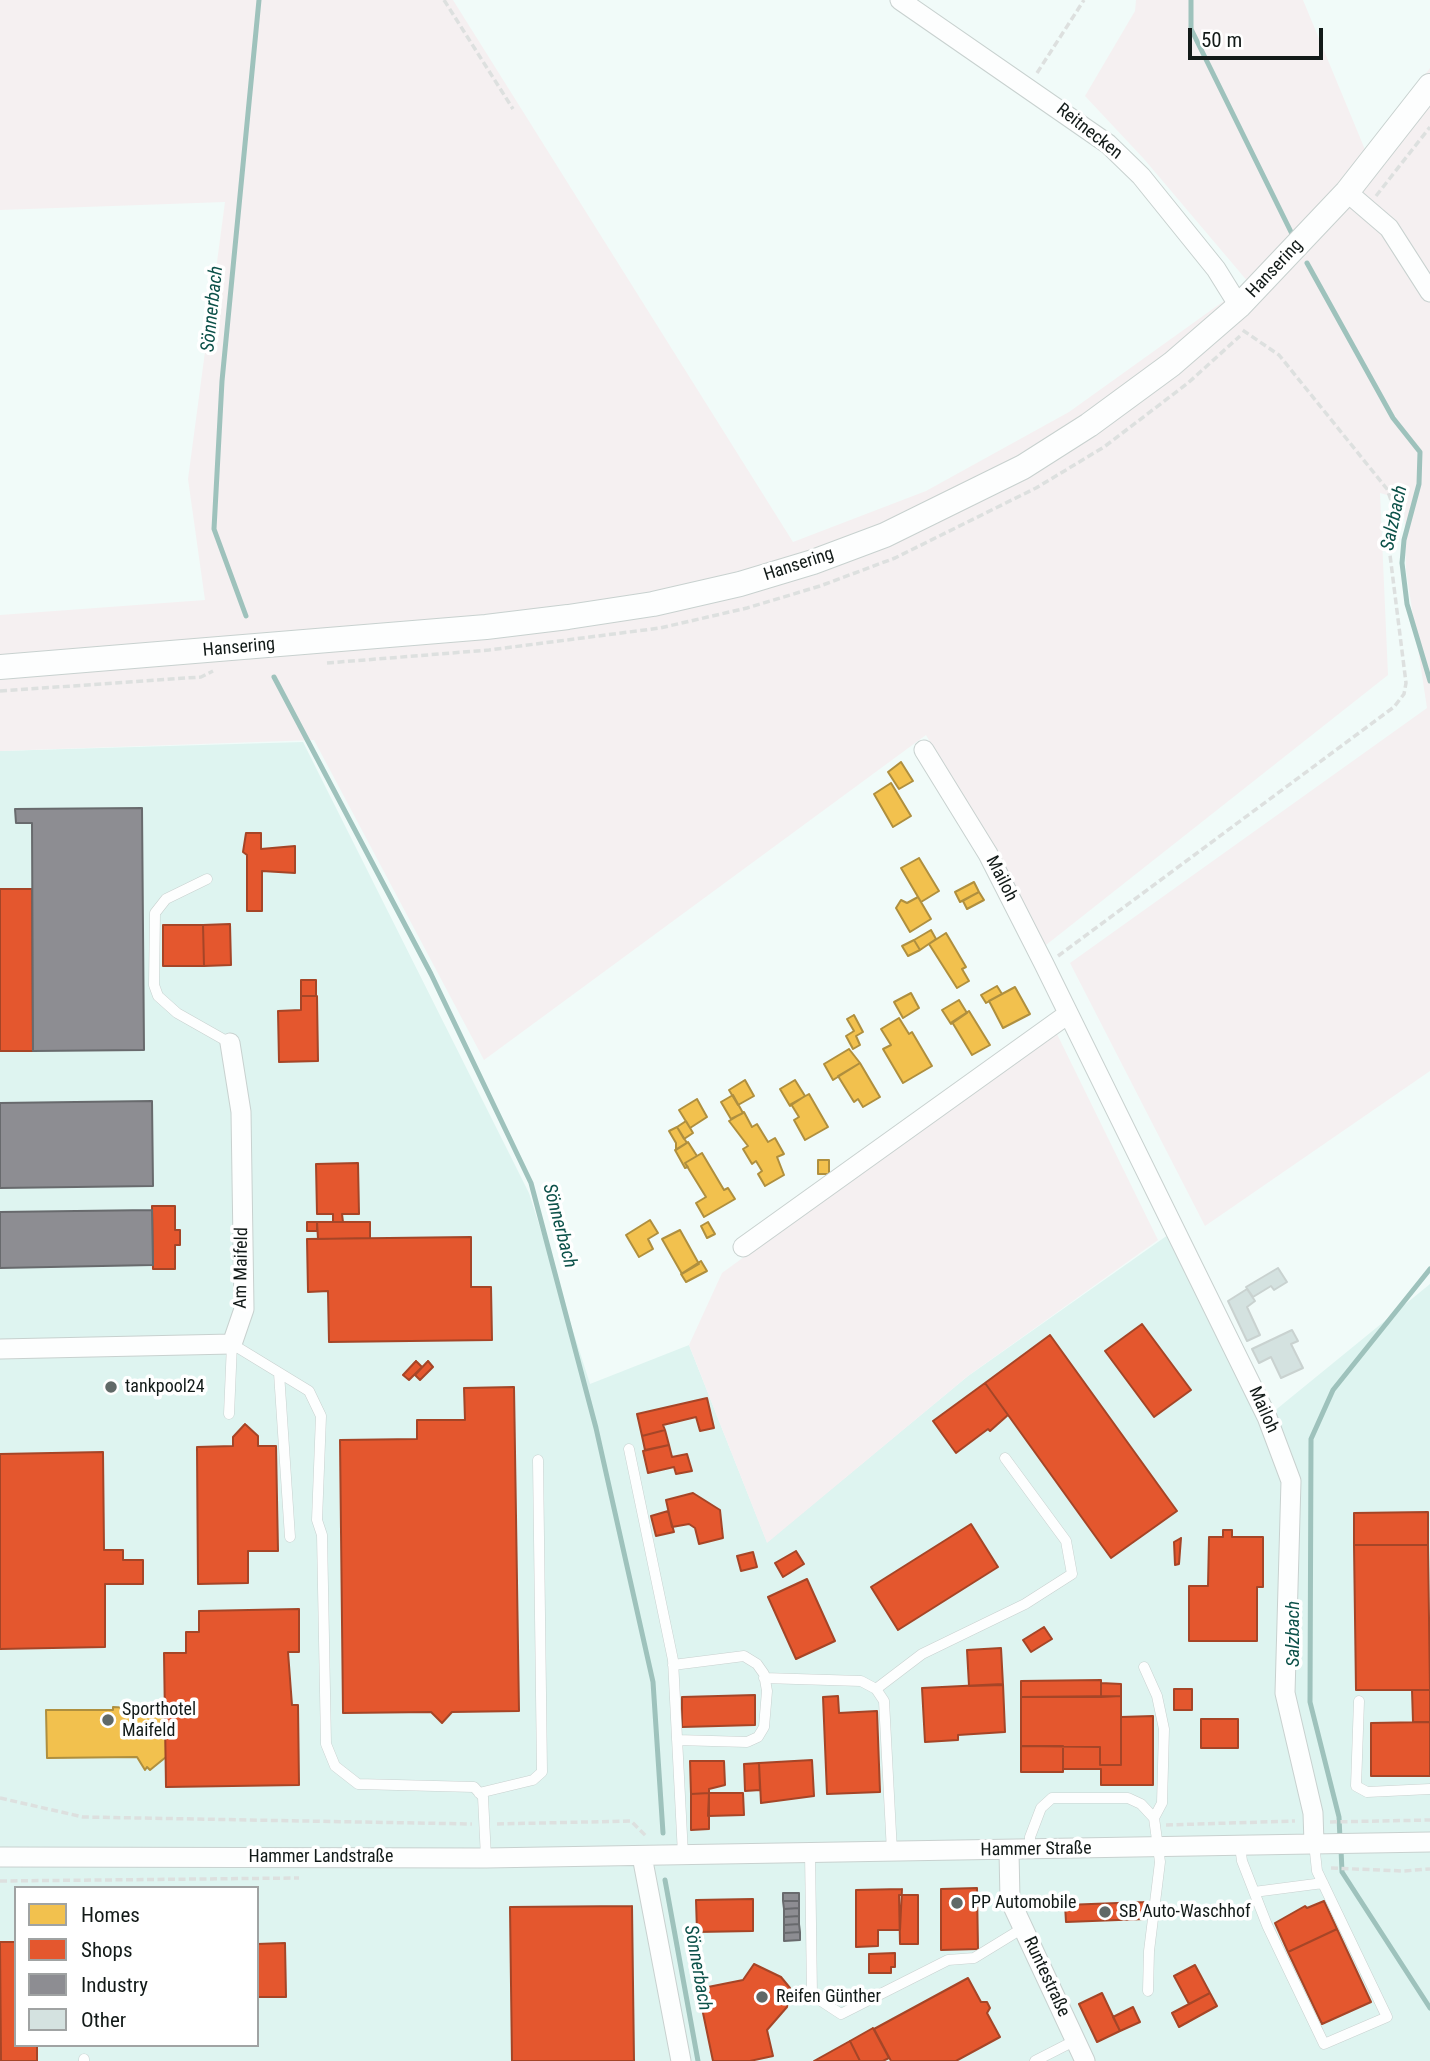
<!DOCTYPE html>
<meta charset="utf-8">
<style>
body{margin:0}
#map{position:relative;width:1430px;height:2061px;overflow:hidden;background:#f1fbf9;font-family:"Roboto Condensed",sans-serif}
canvas{display:block}
.legend{position:absolute;left:14px;top:1886px;width:245px;height:161px;box-sizing:border-box;background:#fff;border:2px solid #a0a3a3;margin:0;padding:9px 12px;list-style:none;font-size:21px;color:#121a18}
.legend li{display:flex;align-items:center;gap:14px;height:35px}
.legend b{width:35px;border:2px solid #a0a3a3}
.scale{position:absolute;left:1188px;top:28px;width:135px;height:32px;box-sizing:border-box;border:4px solid #121a18;border-top:0;padding-left:9px;font-size:21px;line-height:24px;white-space:nowrap;color:#121a18;-webkit-text-stroke:5px #fff;paint-order:stroke}
</style>
<div id="map">
<canvas width="1430" height="2061"></canvas>
<ul class="legend">
<li><b style="height:19px;background:#f2c14e"></b>Homes</li>
<li><b style="height:19px;background:#e4572e"></b>Shops</li>
<li><b style="height:19px;background:#8d8d92"></b>Industry</li>
<li><b style="height:19px;background:#d4e2e0"></b>Other</li>
</ul>
<div class="scale">50 m</div>
</div>
<script>
const ctx = document.querySelector('canvas').getContext('2d');
ctx.lineJoin = 'round';
function fill(path, color) { ctx.fillStyle = color; ctx.fill(path, 'evenodd'); }
const shape = rows => new Path2D(rows.map(r => 'M' + r).join(''));
function stroke(path, color, width, dash) { ctx.strokeStyle = color; ctx.lineWidth = width; ctx.lineCap = dash ? 'butt' : 'round'; ctx.setLineDash(dash || []); ctx.stroke(path); }
function drawText(font, color, halo, rows, align = 'center') {
  ctx.font = font + ' "Roboto Condensed",sans-serif'; ctx.lineWidth = 7; ctx.setLineDash([]); ctx.textBaseline = 'middle'; ctx.strokeStyle = halo; ctx.fillStyle = color; for (const [text, x, y, turn = 0] of rows) {
    ctx.save(); ctx.translate(x, y); ctx.rotate((+turn || 0) * Math.PI / 180); ctx.textAlign = isNaN(turn) ? turn : align; if (halo) ctx.strokeText(text, 0, 0); ctx.fillText(text, 0, 0); ctx.restore();
  }
}
const built = shape([
 [303,742,529,1193,590,1384,689,1345,767,1542,968,1376,1175,1230,1267,1417,1430,1284,1430,2061,0,2061,0,751],
 [16,1888,257,1888,257,2045,16,2045]
]);
const green = shape([
 [0,0,453,0,793,542,926,491,1069,412,1249,283,1144,159,1085,96,1135,11,1136,0,1303,0,1366,152,1430,68,1430,1071,1205,1226,1070,963,1427,708,1406,570,1404,500,1380,493,1388,675,1046,945,926,735,484,1060,314,740,0,751,0,615,205,600,188,479,225,202,0,210],
 [1055,1030,1158,1240,968,1376,767,1543,689,1345,722,1273]
]);
const homes = shape([
 [901,762,913,781,899,789,888,772,901,762],
 [891,783,911,816,893,827,874,794,891,783],
 [919,858,939,891,921,902,901,868,919,858],
 [974,882,979,892,960,902,955,892,974,882],
 [979,892,984,900,967,909,963,901,979,892],
 [918,897,931,919,910,932,896,908,901,900,907,903,918,897],
 [931,930,936,939,920,950,914,940,931,930],
 [946,933,966,967,962,969,969,981,957,988,929,944,946,933],
 [914,940,920,950,908,956,902,946,914,940],
 [997,986,1002,994,986,1003,981,995,997,986],
 [1015,987,1030,1014,1003,1028,989,1001,1015,987],
 [911,993,919,1008,903,1018,894,1002,911,993],
 [959,1000,967,1013,951,1024,942,1010,959,1000],
 [969,1011,990,1045,972,1055,952,1022,969,1011],
 [854,1015,863,1032,856,1036,860,1045,853,1049,846,1036,854,1031,847,1019,854,1015],
 [899,1018,909,1034,912,1032,932,1066,903,1083,883,1049,891,1045,881,1029,899,1018],
 [849,1049,860,1063,833,1080,824,1064,849,1049],
 [860,1063,880,1097,863,1107,858,1099,854,1102,838,1076,860,1063],
 [745,1080,754,1096,738,1105,729,1090,745,1080],
 [795,1080,805,1096,790,1106,780,1089,795,1080],
 [809,1094,828,1127,805,1140,794,1120,799,1117,791,1104,809,1094],
 [733,1095,743,1113,731,1119,721,1102,733,1095],
 [697,1099,707,1117,690,1128,679,1110,697,1099],
 [744,1112,752,1127,757,1124,768,1142,775,1138,784,1154,777,1157,784,1175,765,1186,758,1174,762,1171,756,1161,752,1164,743,1149,748,1146,729,1121,744,1112],
 [686,1121,693,1133,684,1139,677,1127,686,1121],
 [677,1127,687,1143,676,1150,676,1143,669,1131,677,1127],
 [688,1142,697,1156,685,1163,688,1167,685,1168,675,1150,688,1142],
 [702,1153,724,1190,728,1188,735,1199,704,1217,696,1203,706,1197,685,1163,702,1153],
 [818,1160,829,1160,829,1174,818,1174,818,1160],
 [650,1220,658,1233,648,1239,653,1249,639,1257,626,1235,650,1220],
 [708,1222,715,1234,707,1238,701,1226,708,1222],
 [680,1230,699,1264,682,1274,662,1239,680,1230],
 [701,1261,707,1271,686,1282,681,1274,701,1261],
 [149,1705,165,1705,166,1757,150,1770,147,1767,145,1770,137,1757,47,1758,46,1710,113,1710,113,1707,149,1709,149,1705]
]);
const shops = shape([
 [246,833,261,833,261,849,295,846,295,873,262,871,262,911,247,911,247,855,243,852,246,833],
 [0,889,32,889,33,1051,0,1051,0,889],
 [230,924,231,965,204,966,203,925,230,924],
 [163,925,203,925,204,966,163,966,163,925],
 [301,980,316,980,316,996,301,996,301,980],
 [301,996,317,996,318,1061,279,1062,278,1011,301,1010,301,996],
 [358,1163,359,1214,342,1214,343,1222,333,1222,333,1214,317,1214,316,1164,358,1163],
 [152,1206,175,1206,175,1230,180,1230,180,1245,175,1245,175,1269,153,1269,152,1206],
 [307,1222,317,1222,317,1231,307,1231,307,1222],
 [317,1222,370,1222,370,1238,318,1239,317,1222],
 [471,1237,471,1287,491,1287,492,1340,329,1342,328,1291,308,1292,307,1239,471,1237],
 [1142,1324,1191,1390,1154,1417,1105,1351,1142,1324],
 [1050,1335,1177,1511,1111,1558,985,1383,1050,1335],
 [416,1361,422,1367,409,1380,403,1375,416,1361],
 [428,1361,433,1367,420,1380,415,1375,428,1361],
 [985,1383,1008,1415,990,1431,988,1429,956,1453,933,1421,985,1383],
 [514,1387,519,1711,452,1712,442,1723,431,1712,343,1713,340,1440,417,1439,417,1420,465,1420,464,1388,514,1387],
 [707,1398,714,1428,700,1431,696,1417,663,1425,665,1430,642,1436,637,1414,707,1398],
 [245,1424,258,1436,258,1446,276,1446,278,1551,248,1551,248,1583,198,1584,197,1447,233,1446,233,1437,245,1424],
 [665,1430,669,1445,645,1450,642,1436,665,1430],
 [669,1445,672,1457,687,1454,692,1471,676,1474,674,1467,648,1473,643,1451,669,1445],
 [103,1452,104,1550,123,1550,123,1560,143,1560,143,1584,105,1584,105,1647,0,1649,0,1454,103,1452],
 [693,1493,720,1510,723,1538,699,1544,695,1528,689,1524,672,1527,666,1500,693,1493],
 [668,1511,674,1532,656,1536,651,1516,668,1511],
 [1428,1512,1428,1545,1354,1545,1354,1513,1428,1512],
 [971,1524,998,1567,898,1630,871,1587,971,1524],
 [1223,1530,1232,1530,1232,1537,1263,1537,1263,1587,1257,1587,1257,1641,1189,1641,1189,1586,1208,1586,1209,1537,1223,1537,1223,1530],
 [1181,1538,1179,1564,1175,1565,1174,1542,1181,1538],
 [1354,1545,1428,1545,1430,1690,1356,1690,1354,1545],
 [796,1551,804,1564,783,1577,775,1563,796,1551],
 [753,1552,757,1567,741,1571,737,1556,753,1552],
 [807,1579,835,1641,796,1659,768,1597,807,1579],
 [299,1609,299,1652,288,1652,292,1705,298,1705,299,1785,166,1787,164,1653,186,1653,186,1632,199,1632,199,1611,299,1609],
 [1044,1627,1052,1639,1031,1652,1023,1640,1044,1627],
 [1001,1648,1003,1685,969,1686,967,1650,1001,1648],
 [1101,1680,1101,1697,1021,1697,1021,1681,1101,1680],
 [1101,1683,1121,1684,1121,1696,1101,1697,1101,1683],
 [1003,1684,1005,1732,958,1735,958,1740,925,1742,922,1688,1003,1684],
 [1174,1689,1192,1689,1192,1710,1174,1710,1174,1689],
 [1412,1690,1430,1690,1430,1722,1413,1722,1412,1690],
 [755,1695,755,1725,682,1727,682,1697,755,1695],
 [838,1696,839,1713,877,1711,880,1792,827,1794,823,1697,838,1696],
 [1121,1696,1121,1765,1100,1765,1100,1747,1021,1746,1021,1697,1121,1696],
 [1153,1716,1153,1785,1101,1785,1101,1769,1063,1769,1063,1747,1100,1747,1100,1765,1121,1765,1121,1717,1153,1716],
 [1201,1719,1238,1719,1238,1748,1201,1748,1201,1719],
 [1430,1722,1430,1776,1371,1776,1371,1723,1430,1722],
 [1021,1746,1063,1746,1063,1772,1021,1772,1021,1746],
 [812,1760,814,1796,761,1803,759,1763,812,1760],
 [690,1761,724,1761,725,1785,709,1789,709,1793,691,1794,690,1761],
 [759,1763,760,1790,745,1791,744,1764,759,1763],
 [709,1793,709,1829,691,1830,691,1794,709,1793],
 [709,1793,743,1793,744,1815,708,1816,709,1793],
 [977,1888,978,1949,941,1950,941,1889,977,1888],
 [902,1889,900,1930,878,1930,878,1946,856,1947,856,1890,902,1889],
 [899,1895,918,1895,918,1944,900,1944,899,1895],
 [753,1899,753,1931,697,1932,696,1900,753,1899],
 [1324,1901,1337,1929,1288,1952,1275,1923,1305,1906,1307,1908,1324,1901],
 [1144,1902,1145,1919,1066,1922,1065,1905,1144,1902],
 [632,1906,634,2061,512,2061,510,1907,632,1906],
 [1337,1929,1371,2002,1322,2024,1288,1952,1337,1929],
 [0,1942,16,1942,16,2045,37,2045,37,2061,1,2061,0,1942],
 [285,1943,286,1997,257,1997,257,1944,285,1943],
 [895,1953,895,1967,891,1967,891,1973,869,1973,869,1954,895,1953],
 [754,1964,781,1977,790,1988,787,2007,767,2030,773,2056,750,2061,713,2061,698,1989,743,1980,754,1964],
 [1195,1965,1210,1993,1189,2004,1174,1976,1195,1965],
 [968,1978,981,2002,987,2002,990,2008,987,2013,1000,2037,956,2061,891,2061,874,2029,968,1978],
 [1102,1993,1120,2031,1097,2042,1079,2004,1102,1993],
 [1210,1993,1217,2006,1179,2027,1172,2013,1210,1993],
 [1133,2007,1140,2022,1120,2031,1113,2017,1133,2007],
 [873,2028,889,2058,883,2061,860,2061,850,2041,873,2028],
 [850,2041,860,2061,814,2061,850,2041]
]);
const industry = shape([
 [142,808,144,1050,33,1051,32,823,16,823,15,809,142,808],
 [152,1101,153,1186,0,1188,0,1103,152,1101],
 [152,1210,153,1265,0,1268,0,1212,152,1210],
 [783,1893,799,1893,799,1901,783,1901,783,1893],
 [783,1901,799,1901,799,1908,784,1909,783,1901],
 [799,1908,799,1916,784,1917,784,1909,799,1908],
 [799,1916,799,1924,784,1925,784,1917,799,1916],
 [799,1924,800,1932,784,1933,784,1925,799,1924],
 [800,1932,800,1940,784,1941,784,1933,800,1932]
]);
const stream = shape([
 [1191,0,1191,29,1293,236],
 [1307,263,1393,418,1420,452,1419,484,1404,540,1402,563,1407,604,1430,681],
 [246,616,214,529,222,381,259,0],
 [274,677,431,974,531,1183,596,1428,653,1682,663,1833],
 [1340,1839,1339,1817,1310,1702,1311,1439,1333,1390,1430,1269],
 [1341,1849,1342,1872,1430,2008],
 [665,1880,698,2061]
]);
const building = shape([
 [1278,1268,1287,1282,1274,1290,1271,1286,1253,1297,1246,1287,1278,1268],
 [1247,1289,1255,1301,1247,1307,1260,1335,1247,1341,1228,1301,1247,1289],
 [1292,1330,1298,1341,1291,1344,1303,1368,1281,1378,1271,1357,1259,1363,1252,1349,1292,1330]
]);
const path = shape([
 [444,0,513,109],
 [1037,73,1084,0],
 [1376,196,1430,127],
 [327,663,489,650,660,628,747,608,820,586,895,558,1036,488,1104,447,1188,383,1240,336],
 [0,691,201,677,213,671],
 [1058,956,1394,707,1404,694,1406,683,1390,555,1391,500,1387,489,1279,355,1241,329],
 [0,1798,83,1817,472,1824],
 [1330,1822,1430,1820],
 [497,1824,631,1821,647,1837],
 [1166,1825,1295,1821],
 [1331,1868,1403,1871,1430,1869],
 [0,1881,299,1878]
]);
const service = shape([
 [207,879,166,899,155,913,154,985,158,996,177,1013,230,1043],
 [279,1373,290,1537],
 [229,1414,232,1344,309,1391,321,1416,317,1520,322,1535,326,1744,335,1766,358,1784,474,1787,483,1797,486,1858],
 [629,1449,673,1660,683,1855],
 [673,1665,744,1656,757,1664,764,1674,767,1691,764,1727,758,1737,747,1742,677,1740],
 [1144,1667,1157,1696,1164,1729,1162,1803,1154,1818],
 [764,1678,861,1681,876,1689,884,1701,892,1852],
 [876,1689,922,1654,1025,1604,1072,1574,1066,1541,1005,1458],
 [1359,1701,1356,1786,1367,1792,1430,1789],
 [479,1793,533,1780,542,1772,538,1460],
 [1240,1846,1242,1861,1267,1925,1324,2044,1387,2017,1317,1871,1314,1843],
 [1030,1850,1030,1837,1041,1808,1052,1798,1128,1798,1141,1804,1154,1818,1160,1862,1149,1951,1148,1991],
 [810,1853,812,1995,841,2014,948,1960,974,1958,1023,1928],
 [1254,1892,1323,1883],
 [84,2059,84,2061],
 [1035,2061,1076,2040]
]);
const minor = shape([
 [900,0,1108,144,1141,176,1216,269,1239,306],
 [1347,192,1389,228,1430,292],
 [924,750,988,854,1044,964,1267,1417,1291,1481,1285,1693,1313,1813,1314,1843],
 [743,1247,1068,1014],
 [0,1349,232,1344,244,1309,241,1112,230,1043],
 [1009,1851,1010,1900,1085,2061],
 [642,1856,681,2061],
 [0,1857,486,1858,1430,1842]
]);
const tertiary = shape([
 [0,667,486,627,568,617,653,604,740,584,813,562,885,535,1023,467,1089,425,1172,364,1239,306,1347,192,1430,86]
]);
const markers = [
 [111,1387,7,"#606967"],
 [108,1720,7,"#606967"],
 [957,1903,7,"#606967"],
 [1105,1912,7,"#606967"],
 [762,1997,7,"#606967"]
];
const streetNames = [
 ["Reitnecken",1089,132,38],
 ["Hansering",1275,269,-47],
 ["Hansering",799,565,-18],
 ["Hansering",239,648,-5],
 ["Mailoh",1001,879,63],
 ["Am Maifeld",242,1268,-89],
 ["Mailoh",1263,1410,66],
 ["Hammer Straße",1036,1850,-1],
 ["Hammer Landstraße",321,1857],
 ["Runtestraße",1046,1977,65]
];
const poiNames = [
 ["tankpool24",125,1387],
 ["Sporthotel",122,1710],
 ["Maifeld",122,1731],
 ["PP Automobile",971,1903],
 ["SB Auto-Waschhof",1119,1912],
 ["Reifen Günther",776,1997]
];
const waterNames = [
 ["Sönnerbach",213,309,-84],
 ["Salzbach",1395,518,-78],
 ["Sönnerbach",559,1226,75],
 ["Salzbach",1294,1634,-90],
 ["Sönnerbach",697,1968,80]
];
fill(built, '#def4f0');
fill(green, '#f5f0f1');
fill(homes, '#f2c14e');
stroke(homes, '#af8f3e', 2);
fill(shops, '#e4572e');
stroke(shops, '#a54527', 2);
fill(industry, '#8d8d92');
stroke(industry, '#686a6d', 2);
stroke(stream, '#9ec2bc', 5);
fill(building, '#d4e2e0');
stroke(building, '#c9d2d0', 2);
stroke(service, '#c8d1cf', 11);
stroke(minor, '#c8d1cf', 21);
stroke(tertiary, '#c8d1cf', 26);
stroke(path, '#dde0df', 3.5, [7, 3.5]);
stroke(service, '#fdfefe', 10);
stroke(minor, '#fdfefe', 19);
stroke(tertiary, '#fdfefe', 24);
for (const [x, y, r, color] of markers) { const dot = new Path2D(); dot.arc(x, y, r, 0, 2 * Math.PI); ctx.fillStyle = color; ctx.fill(dot); stroke(dot, '#fff', 2.5); }
drawText('18px', '#121a18', '#fff', streetNames);
drawText('18px', '#121a18', '#fff', poiNames, 'left');
drawText('italic 19px', '#0c5149', '#fff', waterNames);
</script>
